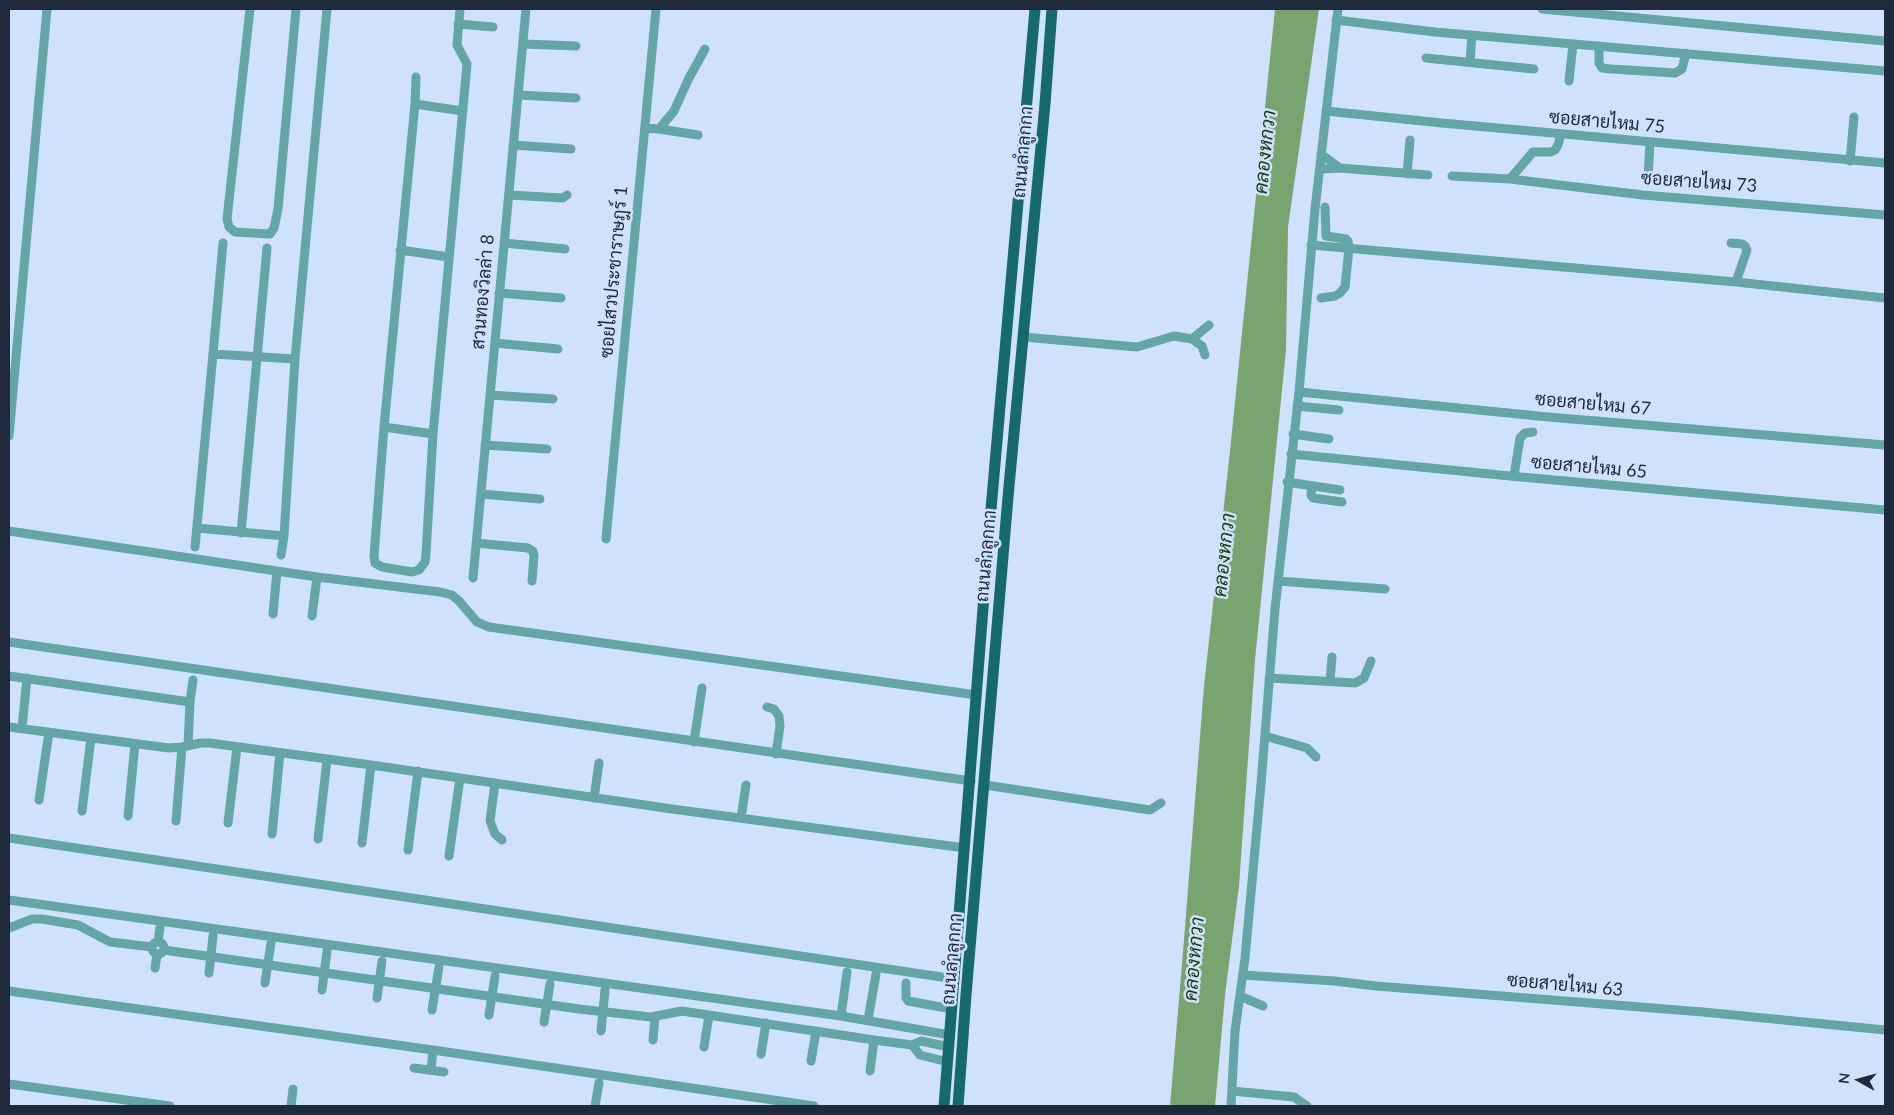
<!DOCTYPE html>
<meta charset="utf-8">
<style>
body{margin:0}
#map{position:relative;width:1894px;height:1115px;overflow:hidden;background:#cfe1fd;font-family:Lato,sans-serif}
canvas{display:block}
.frame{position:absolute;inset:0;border:10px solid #1e293b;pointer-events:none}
.north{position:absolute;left:1834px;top:1055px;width:50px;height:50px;-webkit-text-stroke:4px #cfe1fd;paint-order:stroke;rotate:277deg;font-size:14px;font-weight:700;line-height:20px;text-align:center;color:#1e293b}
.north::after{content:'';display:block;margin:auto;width:18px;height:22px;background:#1e293b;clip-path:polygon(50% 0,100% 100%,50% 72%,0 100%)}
</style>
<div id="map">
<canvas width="1894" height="1115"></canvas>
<div class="frame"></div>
<div class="north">N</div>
</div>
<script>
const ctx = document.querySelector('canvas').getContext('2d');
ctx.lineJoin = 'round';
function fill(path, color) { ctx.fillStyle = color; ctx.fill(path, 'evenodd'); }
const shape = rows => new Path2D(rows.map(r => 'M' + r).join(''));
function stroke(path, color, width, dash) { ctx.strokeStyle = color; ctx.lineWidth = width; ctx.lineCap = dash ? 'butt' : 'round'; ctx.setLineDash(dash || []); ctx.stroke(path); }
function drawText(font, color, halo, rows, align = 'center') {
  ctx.font = font + ' Lato,Sarabun,sans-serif'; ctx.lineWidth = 5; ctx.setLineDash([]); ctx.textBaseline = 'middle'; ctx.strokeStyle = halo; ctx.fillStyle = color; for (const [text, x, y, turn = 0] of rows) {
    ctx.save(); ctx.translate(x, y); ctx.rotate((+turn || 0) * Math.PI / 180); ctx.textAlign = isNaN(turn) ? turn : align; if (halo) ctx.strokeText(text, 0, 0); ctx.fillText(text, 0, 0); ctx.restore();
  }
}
const water = shape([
 [1275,9,1319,9,1288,227,1286,350,1255,660,1239,886,1225,995,1215,1106,1170,1106,1184,940,1204,686,1230,451]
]);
const minor = shape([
 [250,9,227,219,229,227,235,232,270,234,274,228,278,209,296,9],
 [1542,9,1885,41],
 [1336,20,1435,32,1885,71],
 [458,24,493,27],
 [523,44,576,46],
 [1599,46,1599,63,1602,68,1611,69,1675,73,1682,69,1686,53],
 [1426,58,1534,69],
 [1470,62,1472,35],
 [416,77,415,104,384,427,374,556,375,563,382,567,412,572,419,570,425,562,426,554,433,434,467,64,457,45,460,9],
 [1569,81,1573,44],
 [518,95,576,98],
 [415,104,463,111],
 [1326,111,1442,123,1885,163],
 [645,128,659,129,674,111,689,78,705,49],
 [659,129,698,135],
 [513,145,571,149],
 [1321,154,1340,168],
 [1850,161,1854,117],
 [1320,169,1340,168,1428,175],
 [1407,174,1410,140],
 [1452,176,1510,179,1533,152,1551,152,1555,150,1558,145,1561,134],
 [1648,178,1650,142],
 [1510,179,1643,195,1885,215],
 [509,195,563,198,567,195],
 [504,243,565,249],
 [1731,243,1742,244,1745,246,1747,250,1736,282],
 [1311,245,1736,282,1885,298],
 [400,250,449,257],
 [499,293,561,298],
 [1321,298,1335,296,1340,293,1345,287,1349,248,1348,241,1346,239,1326,236,1325,207],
 [1023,337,1137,347,1174,336,1192,339,1209,325],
 [1192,339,1202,346,1205,355],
 [495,343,558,349],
 [213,354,223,243],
 [1299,392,1548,417,1885,445],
 [490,395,553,399],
 [1297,406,1339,410],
 [384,427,433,434],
 [1293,434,1329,439],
 [9,436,47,9],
 [485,445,547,449],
 [1291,454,1510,476,1885,510],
 [1514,476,1520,438,1525,433,1533,432],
 [1287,482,1340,490],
 [1312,487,1311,495,1313,498,1342,502],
 [481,494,540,499],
 [197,528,284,536,295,359,327,9],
 [9,531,317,577,440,592,452,595,459,601,477,622,489,627,977,695],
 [241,533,267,248],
 [606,539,656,9],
 [476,543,528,548,533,551,534,556,532,581],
 [195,547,213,354,295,359],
 [281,555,284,536],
 [473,578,526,9],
 [1278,581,1385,589],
 [273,614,277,571],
 [312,616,317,577],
 [9,642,971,781],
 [9,676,190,702,188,746],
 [1269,678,1355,683,1364,678,1371,661],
 [1330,681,1332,657],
 [190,702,193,680],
 [767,707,774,709,779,716,780,726,776,754],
 [9,727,169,748,182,747,201,743,210,743,371,765,672,809,965,848],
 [22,728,27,678],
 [1265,736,1307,748,1316,757],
 [694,742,702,688],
 [495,783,490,821,495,834,502,840],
 [985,785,1150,810,1161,803],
 [594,798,599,763],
 [39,800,49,732],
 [82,811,91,738],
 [128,816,135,744],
 [741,818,746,785],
 [176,821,182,747],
 [228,823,237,747],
 [272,834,280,753],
 [9,838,955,979],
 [318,839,327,760],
 [362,843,371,765],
 [408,850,418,771],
 [449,856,460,778],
 [9,900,841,1016,950,1035],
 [9,928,32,919,42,919,78,925,110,942,152,947],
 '152 948a6 6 0 1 1 12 0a6 6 0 1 1-12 0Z',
 [158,942,160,927],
 [164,950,579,1009,651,1017,682,1011,874,1040,912,1045,921,1041,949,1047],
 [155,968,157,955],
 [209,973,213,936],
 [1243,975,1334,981,1376,986,1703,1012,1885,1030],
 [265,983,271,943],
 [906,983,906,998,908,1001,952,1009],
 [322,990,327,951],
 [9,991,433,1050,814,1106],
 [1240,996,1263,1006],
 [377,998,382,961],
 [432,1010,439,967],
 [489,1015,495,976],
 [841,1016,847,972],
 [868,1020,876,974],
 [544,1022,550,984],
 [601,1031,605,990],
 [653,1040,655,1017],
 [912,1045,920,1055,948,1062],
 [704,1047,709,1015],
 [761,1054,766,1023],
 [811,1061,816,1031],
 [414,1068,444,1072],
 [431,1070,433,1050],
 [870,1071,874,1040],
 [9,1084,170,1106],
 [1232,1091,1294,1097,1307,1106],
 [291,1106,293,1089],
 [595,1106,599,1083],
 [1231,1106,1235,1031,1245,958,1261,784,1275,609,1299,392,1315,209,1338,9]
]);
const major = shape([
 [944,1106,989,532,1035,9],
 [958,1106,966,995,1008,497,1045,104,1052,9]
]);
const streetNames = [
 ["ซอยสายไหม 75",1607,122,5],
 ["ถนนลำลูกกา",1023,152,-85],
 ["ซอยสายไหม 73",1699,182,4],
 ["ซอยไสวประชาราษฎร์ 1",614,272,-85],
 ["สวนทองวิลล่า 8",483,292,-85],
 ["ซอยสายไหม 67",1593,404,5],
 ["ซอยสายไหม 65",1589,467,5],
 ["ถนนลำลูกกา",986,556,-85],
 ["ถนนลำลูกกา",952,959,-85],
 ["ซอยสายไหม 63",1565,985,5]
];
const waterNames = [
 ["คลองหกวา",1265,152,-84],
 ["คลองหกวา",1224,555,-84],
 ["คลองหกวา",1194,959,-85]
];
fill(water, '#79a36f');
stroke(minor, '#64a5a8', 9);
stroke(major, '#166a6e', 11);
drawText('18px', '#1e293b', '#cfe1fd', streetNames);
drawText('italic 19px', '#153e07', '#cfe1fd', waterNames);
</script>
